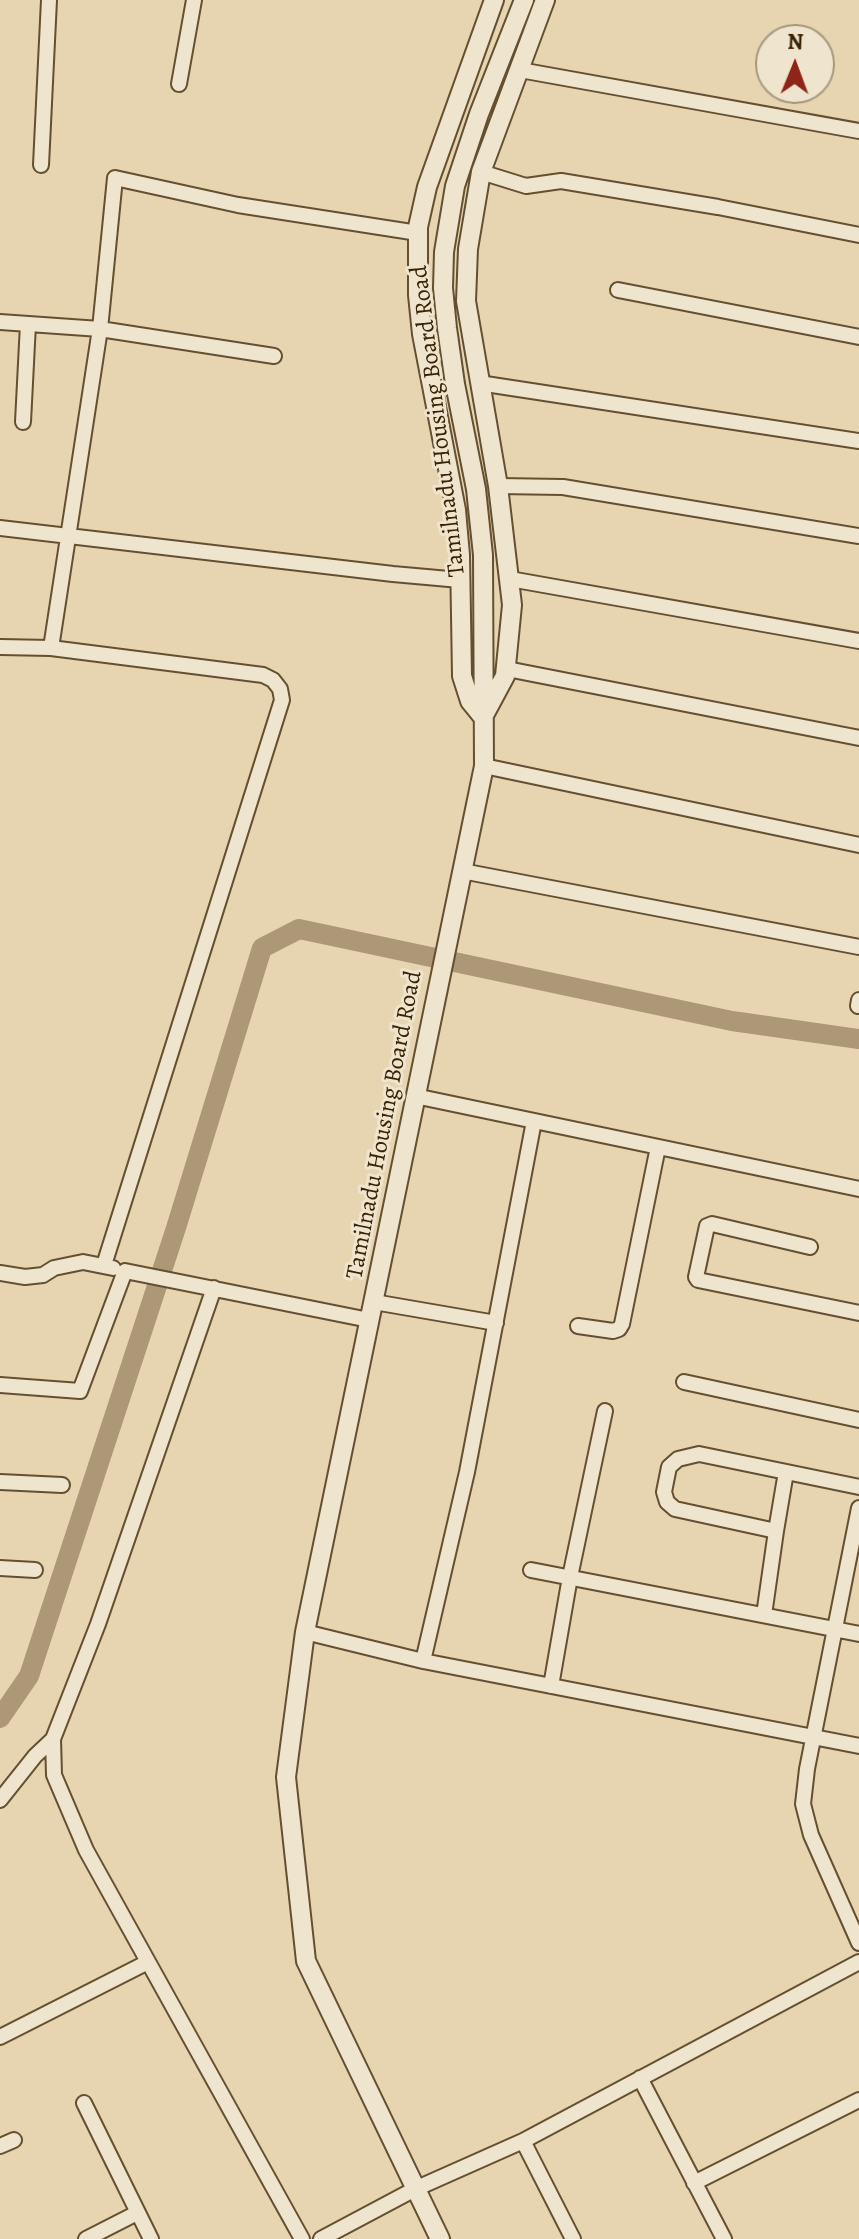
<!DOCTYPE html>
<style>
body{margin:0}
#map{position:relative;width:859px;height:2239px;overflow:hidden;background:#e7d5b2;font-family:Alegreya,serif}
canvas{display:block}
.north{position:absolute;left:755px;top:24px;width:80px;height:80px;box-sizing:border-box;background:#efe4cd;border:2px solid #a6977d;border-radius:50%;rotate:1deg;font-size:22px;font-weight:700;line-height:32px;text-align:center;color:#382304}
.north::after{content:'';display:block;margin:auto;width:28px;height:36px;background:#8f2418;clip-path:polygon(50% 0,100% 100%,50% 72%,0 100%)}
</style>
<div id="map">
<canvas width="859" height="2239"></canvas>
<div class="north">N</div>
</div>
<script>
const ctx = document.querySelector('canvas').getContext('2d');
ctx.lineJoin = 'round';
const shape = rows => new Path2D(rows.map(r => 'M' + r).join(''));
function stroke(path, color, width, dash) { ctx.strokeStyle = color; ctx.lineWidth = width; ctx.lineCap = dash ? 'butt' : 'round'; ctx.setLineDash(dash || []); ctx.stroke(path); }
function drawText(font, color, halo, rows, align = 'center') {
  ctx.font = font + ' Alegreya,serif'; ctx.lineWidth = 6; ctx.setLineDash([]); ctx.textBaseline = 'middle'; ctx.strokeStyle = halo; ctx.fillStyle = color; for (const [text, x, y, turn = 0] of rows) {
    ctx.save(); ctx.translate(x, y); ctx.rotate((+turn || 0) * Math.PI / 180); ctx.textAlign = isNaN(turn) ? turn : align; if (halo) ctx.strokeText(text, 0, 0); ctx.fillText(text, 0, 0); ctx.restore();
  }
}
const canal = shape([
 [0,1718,29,1676,176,1228,262,948,299,929,732,1021,859,1039]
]);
const minor = shape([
 [520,70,859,131],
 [179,84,194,0],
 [41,165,49,0],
 [481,172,526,186,561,181,718,207,859,235],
 [618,290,859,337],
 [0,322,100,329,274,356],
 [479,383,859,441],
 [23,422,28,324],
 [498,486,563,487,859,536],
 [0,528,393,574,460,580],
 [510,579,859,641],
 [0,647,51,648,263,675,273,680,280,689,282,700,104,1265],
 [51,648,100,329,115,178,238,205,418,233],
 [507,669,859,738],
 [484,766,859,845],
 [462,871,859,947],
 [858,1006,859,1000],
 [415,1096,859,1189],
 [810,1247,712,1224,707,1226,696,1277,698,1280,859,1313],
 [0,1273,25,1277,43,1275,54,1268,83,1262,113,1268],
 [214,1288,98,1624,53,1739,54,1775,86,1850,302,2239],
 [374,1302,496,1323],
 [578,1326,613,1331,619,1329,622,1324,658,1147],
 [684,1382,859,1420],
 [0,1385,80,1391,125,1271,369,1320],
 [0,1482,62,1485],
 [859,1508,807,1769,803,1804,811,1835,859,1943],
 [776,1531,786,1472],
 [0,1568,35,1570],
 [531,1570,859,1634],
 [764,1615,776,1531,675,1509,667,1502,664,1492,669,1467,678,1459,699,1454,859,1487],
 [305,1632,423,1661,859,1746],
 [423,1661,467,1472,534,1121],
 [551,1686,570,1577,605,1411],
 [0,1800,35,1756,53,1739],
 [0,2037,148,1962],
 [640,2078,724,2239],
 [84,2103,151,2239],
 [523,2141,573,2239],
 [0,2146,14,2140],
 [694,2183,859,2100],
 [86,2239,137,2213],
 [321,2239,415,2189,523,2141,859,1962]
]);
const tertiary = shape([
 [494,0,427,187,418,227,418,295,422,334,456,510,460,555,462,676,470,701,483,717,505,676,512,605,498,486,466,301,468,249,481,172,545,0],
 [440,2239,306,1961,286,1777,305,1632,484,766,483,555,476,489,455,384,447,328,443,288,444,252,455,186,479,114,524,0]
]);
const streetNames = [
 ["Tamilnadu Housing Board Road",439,421,-97],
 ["Tamilnadu Housing Board Road",385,1125,-79]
];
stroke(canal, '#ac9877', 20);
stroke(minor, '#645030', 18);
stroke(tertiary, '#645030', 22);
stroke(minor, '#efe4cd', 14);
stroke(tertiary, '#efe4cd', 18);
drawText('24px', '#382304', '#efe4cd', streetNames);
</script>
